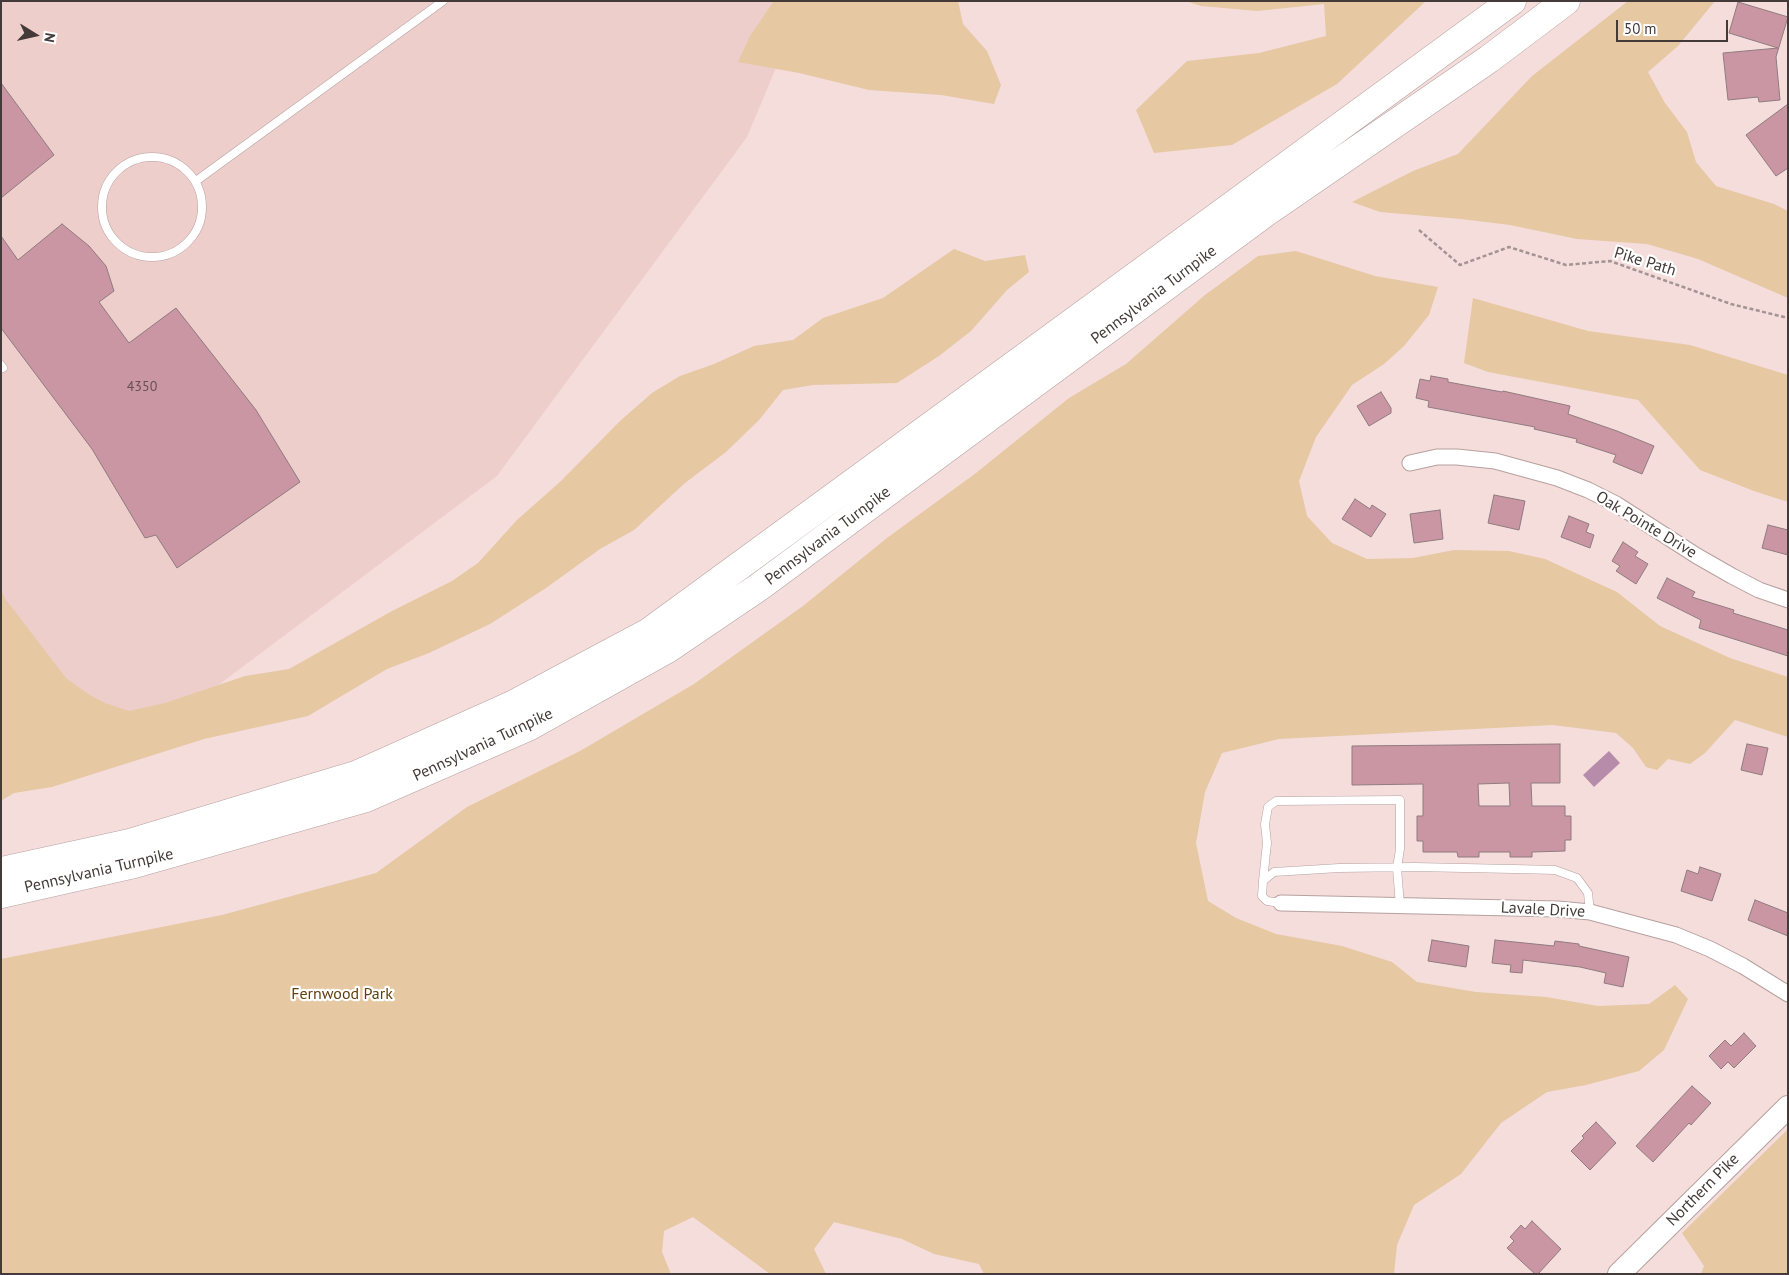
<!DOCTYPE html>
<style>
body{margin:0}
#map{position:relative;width:1789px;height:1275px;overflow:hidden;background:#f4dddb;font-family:"PT Sans",sans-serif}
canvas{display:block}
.frame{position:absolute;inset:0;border:2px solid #433a39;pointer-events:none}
.north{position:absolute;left:10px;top:10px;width:50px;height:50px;-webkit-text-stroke:4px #fff;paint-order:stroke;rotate:100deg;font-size:14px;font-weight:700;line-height:20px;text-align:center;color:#433a39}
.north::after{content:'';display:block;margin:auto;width:18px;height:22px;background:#433a39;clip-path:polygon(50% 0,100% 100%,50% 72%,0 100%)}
.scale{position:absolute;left:1616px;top:20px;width:112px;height:22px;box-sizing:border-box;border:2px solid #433a39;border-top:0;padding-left:6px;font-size:15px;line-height:18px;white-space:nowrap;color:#433a39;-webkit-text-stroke:4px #fff;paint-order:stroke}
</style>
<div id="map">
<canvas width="1789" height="1275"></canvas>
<div class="frame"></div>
<div class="north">N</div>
<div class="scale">50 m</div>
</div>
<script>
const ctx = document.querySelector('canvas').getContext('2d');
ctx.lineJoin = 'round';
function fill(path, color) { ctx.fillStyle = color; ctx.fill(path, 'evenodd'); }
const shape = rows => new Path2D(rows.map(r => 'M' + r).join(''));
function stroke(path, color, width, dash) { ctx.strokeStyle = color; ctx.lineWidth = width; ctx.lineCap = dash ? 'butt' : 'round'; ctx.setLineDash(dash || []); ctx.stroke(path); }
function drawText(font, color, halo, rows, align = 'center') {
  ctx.font = font + ' "PT Sans",sans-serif'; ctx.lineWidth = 4.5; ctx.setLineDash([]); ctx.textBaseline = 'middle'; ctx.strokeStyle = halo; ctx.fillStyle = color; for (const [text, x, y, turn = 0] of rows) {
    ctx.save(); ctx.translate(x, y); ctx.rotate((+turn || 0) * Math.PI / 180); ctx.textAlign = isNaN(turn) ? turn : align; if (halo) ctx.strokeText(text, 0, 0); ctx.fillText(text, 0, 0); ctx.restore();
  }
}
const built = shape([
 [1,1,804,1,747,137,497,476,105,770,1,610]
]);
const green = shape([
 [774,1,958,1,963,24,987,51,1001,85,994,104,941,95,869,90,799,73,738,62,750,36],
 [1186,1,1426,1,1337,84,1232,145,1154,153,1136,110,1187,61,1259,53,1326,36,1324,4,1257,11,1201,6],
 [1628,1,1715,1,1678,46,1648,72,1665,103,1687,132,1696,162,1716,186,1774,204,1788,211,1788,298,1698,259,1647,244,1577,239,1510,225,1461,219,1380,212,1352,202,1413,171,1458,154,1532,76],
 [954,249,985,261,1025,255,1029,272,1007,290,971,331,939,356,897,383,813,385,783,390,759,420,726,452,685,483,634,530,600,549,546,588,490,624,429,653,387,669,308,716,204,739,52,787,14,793,1,801,1,590,6,600,66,678,88,694,105,703,129,711,165,703,245,676,289,669,392,611,452,581,478,563,517,520,561,481,620,421,652,393,680,376,714,364,754,346,793,340,823,318,883,298],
 [1296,251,1375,276,1438,287,1429,315,1404,346,1384,364,1352,385,1316,437,1299,481,1307,516,1332,543,1367,559,1413,558,1454,550,1509,551,1545,559,1617,592,1660,626,1730,658,1788,677,1788,737,1735,720,1705,753,1690,764,1668,759,1657,770,1646,767,1633,748,1616,733,1553,725,1279,739,1222,753,1205,792,1196,843,1208,901,1236,918,1276,934,1342,946,1392,962,1417,982,1476,992,1546,997,1598,1006,1649,1004,1675,985,1688,999,1664,1050,1639,1071,1586,1085,1547,1092,1501,1123,1461,1174,1414,1205,1397,1245,1394,1274,984,1274,979,1264,934,1254,902,1239,834,1222,814,1249,826,1274,770,1274,693,1217,664,1231,662,1252,671,1274,1,1274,1,959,222,915,376,873,467,807,580,751,694,684,803,606,887,538,976,473,1069,398,1126,364,1205,295,1258,256],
 [1473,298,1588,331,1690,345,1788,375,1788,502,1754,491,1700,470,1638,400,1488,372,1464,363],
 [1788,1129,1788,1274,1701,1274,1704,1266,1682,1233]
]);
const water = shape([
 [1609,751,1620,763,1594,787,1583,775]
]);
const building = shape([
 [1738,2,1788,17,1776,57,1780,100,1759,102,1758,97,1728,100,1723,53,1778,48,1729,33,1738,2],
 [1,83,54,155,1,198,1,83],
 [1788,104,1788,168,1776,176,1746,135,1788,104],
 [62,224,89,246,106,266,114,291,99,302,129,343,176,308,256,410,300,482,177,568,156,535,145,538,92,449,1,328,1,236,18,260,62,224],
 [1431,376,1448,379,1448,382,1502,392,1503,391,1570,406,1568,414,1617,431,1654,446,1642,474,1613,462,1616,455,1576,442,1577,439,1534,429,1535,427,1428,407,1429,401,1416,398,1420,379,1430,381,1431,376],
 [1381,392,1391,408,1391,413,1369,426,1357,406,1381,392],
 [1494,495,1525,501,1519,530,1488,523,1494,495],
 [1355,499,1370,509,1372,505,1386,514,1371,537,1342,519,1355,499],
 [1440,510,1443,539,1414,543,1410,514,1440,510],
 [1569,516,1589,524,1586,532,1594,535,1590,548,1561,537,1569,516],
 [1768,525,1788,530,1788,555,1762,548,1768,525],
 [1623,542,1638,552,1635,556,1648,564,1636,584,1616,571,1620,566,1612,561,1623,542],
 [1667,578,1695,592,1692,597,1734,610,1733,613,1788,630,1788,656,1699,628,1701,620,1657,598,1667,578],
 [1560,744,1560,783,1531,783,1532,806,1565,806,1565,816,1571,816,1571,840,1565,840,1565,851,1532,852,1532,857,1510,857,1510,852,1479,852,1479,857,1458,857,1457,852,1423,852,1423,841,1417,841,1417,816,1423,816,1423,784,1352,785,1352,746,1560,744],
 [1509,783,1510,806,1479,806,1478,784,1509,783],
 [1747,744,1768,748,1762,775,1741,770,1747,744],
 [1700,867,1721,874,1712,901,1681,891,1687,870,1698,874,1700,867],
 [1755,900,1788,913,1788,936,1748,920,1755,900],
 [1432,940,1469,946,1466,967,1428,961,1432,940],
 [1495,940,1554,946,1555,941,1579,944,1579,946,1629,957,1623,987,1604,983,1606,973,1580,967,1523,960,1522,973,1510,972,1511,965,1492,963,1495,940],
 [1744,1033,1756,1046,1734,1068,1728,1062,1721,1069,1709,1056,1725,1040,1731,1046,1744,1033],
 [1692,1086,1711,1103,1691,1125,1689,1123,1653,1162,1636,1146,1692,1086],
 [1596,1122,1616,1143,1590,1170,1571,1151,1584,1138,1582,1136,1596,1122],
 [1532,1221,1561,1249,1538,1274,1535,1274,1507,1248,1514,1241,1510,1237,1521,1225,1525,1229,1532,1221]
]);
const path = shape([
 [1419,230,1460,265,1509,247,1566,265,1610,261,1731,304,1788,318]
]);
const service = shape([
 '102 207a50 50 0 1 1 100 0a50 50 0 1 1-100 0Z',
 [196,181,443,1],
 [1,365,3,368],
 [1263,881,1267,843,1265,824,1268,807,1276,801,1400,800,1400,849,1397,868,1400,906],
 [1281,903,1267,901,1262,896,1263,881,1274,872,1339,868,1414,867,1514,869,1555,870,1577,878,1588,893,1590,912]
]);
const minor = shape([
 [1410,463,1437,457,1457,457,1495,461,1557,478,1588,490,1616,504,1697,556,1732,576,1759,590,1788,600],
 [1281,903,1558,909,1590,912,1676,935,1710,949,1743,966,1788,994]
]);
const secondary = shape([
 [1619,1274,1788,1107]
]);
const motorway = shape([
 [1,871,130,843,356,775,512,705,649,632,1512,1],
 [1,894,134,864,366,798,528,727,669,648,759,587,1265,213,1489,59,1566,1]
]);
const numberNames = [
 ["4350",142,387]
];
const streetNames = [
 ["Pike Path",1645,262,17],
 ["Pennsylvania Turnpike",1154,295,-37],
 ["Oak Pointe Drive",1646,525,31],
 ["Pennsylvania Turnpike",828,536,-37],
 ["Pennsylvania Turnpike",483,745,-25],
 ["Pennsylvania Turnpike",99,871,-13],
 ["Lavale Drive",1543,910,3],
 ["Northern Pike",1703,1190,-45]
];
const parkNames = [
 ["Fernwood Park",342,994]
];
fill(built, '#edcecb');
fill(green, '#e6c8a3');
fill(water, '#b68caa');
fill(building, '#ca96a4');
stroke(building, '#8f7b80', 1);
stroke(service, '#b6a19f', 9);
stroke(minor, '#b6a19f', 17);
stroke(secondary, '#b6a19f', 24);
stroke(motorway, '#b6a19f', 29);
stroke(path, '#a49392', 2.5, [4, 2.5]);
stroke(service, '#fff', 8);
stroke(minor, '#fff', 15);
stroke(secondary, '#fff', 22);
stroke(motorway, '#fff', 28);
drawText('14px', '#655154', null, numberNames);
drawText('16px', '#433a39', '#fff', streetNames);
drawText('16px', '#603f0e', '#fff', parkNames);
</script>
